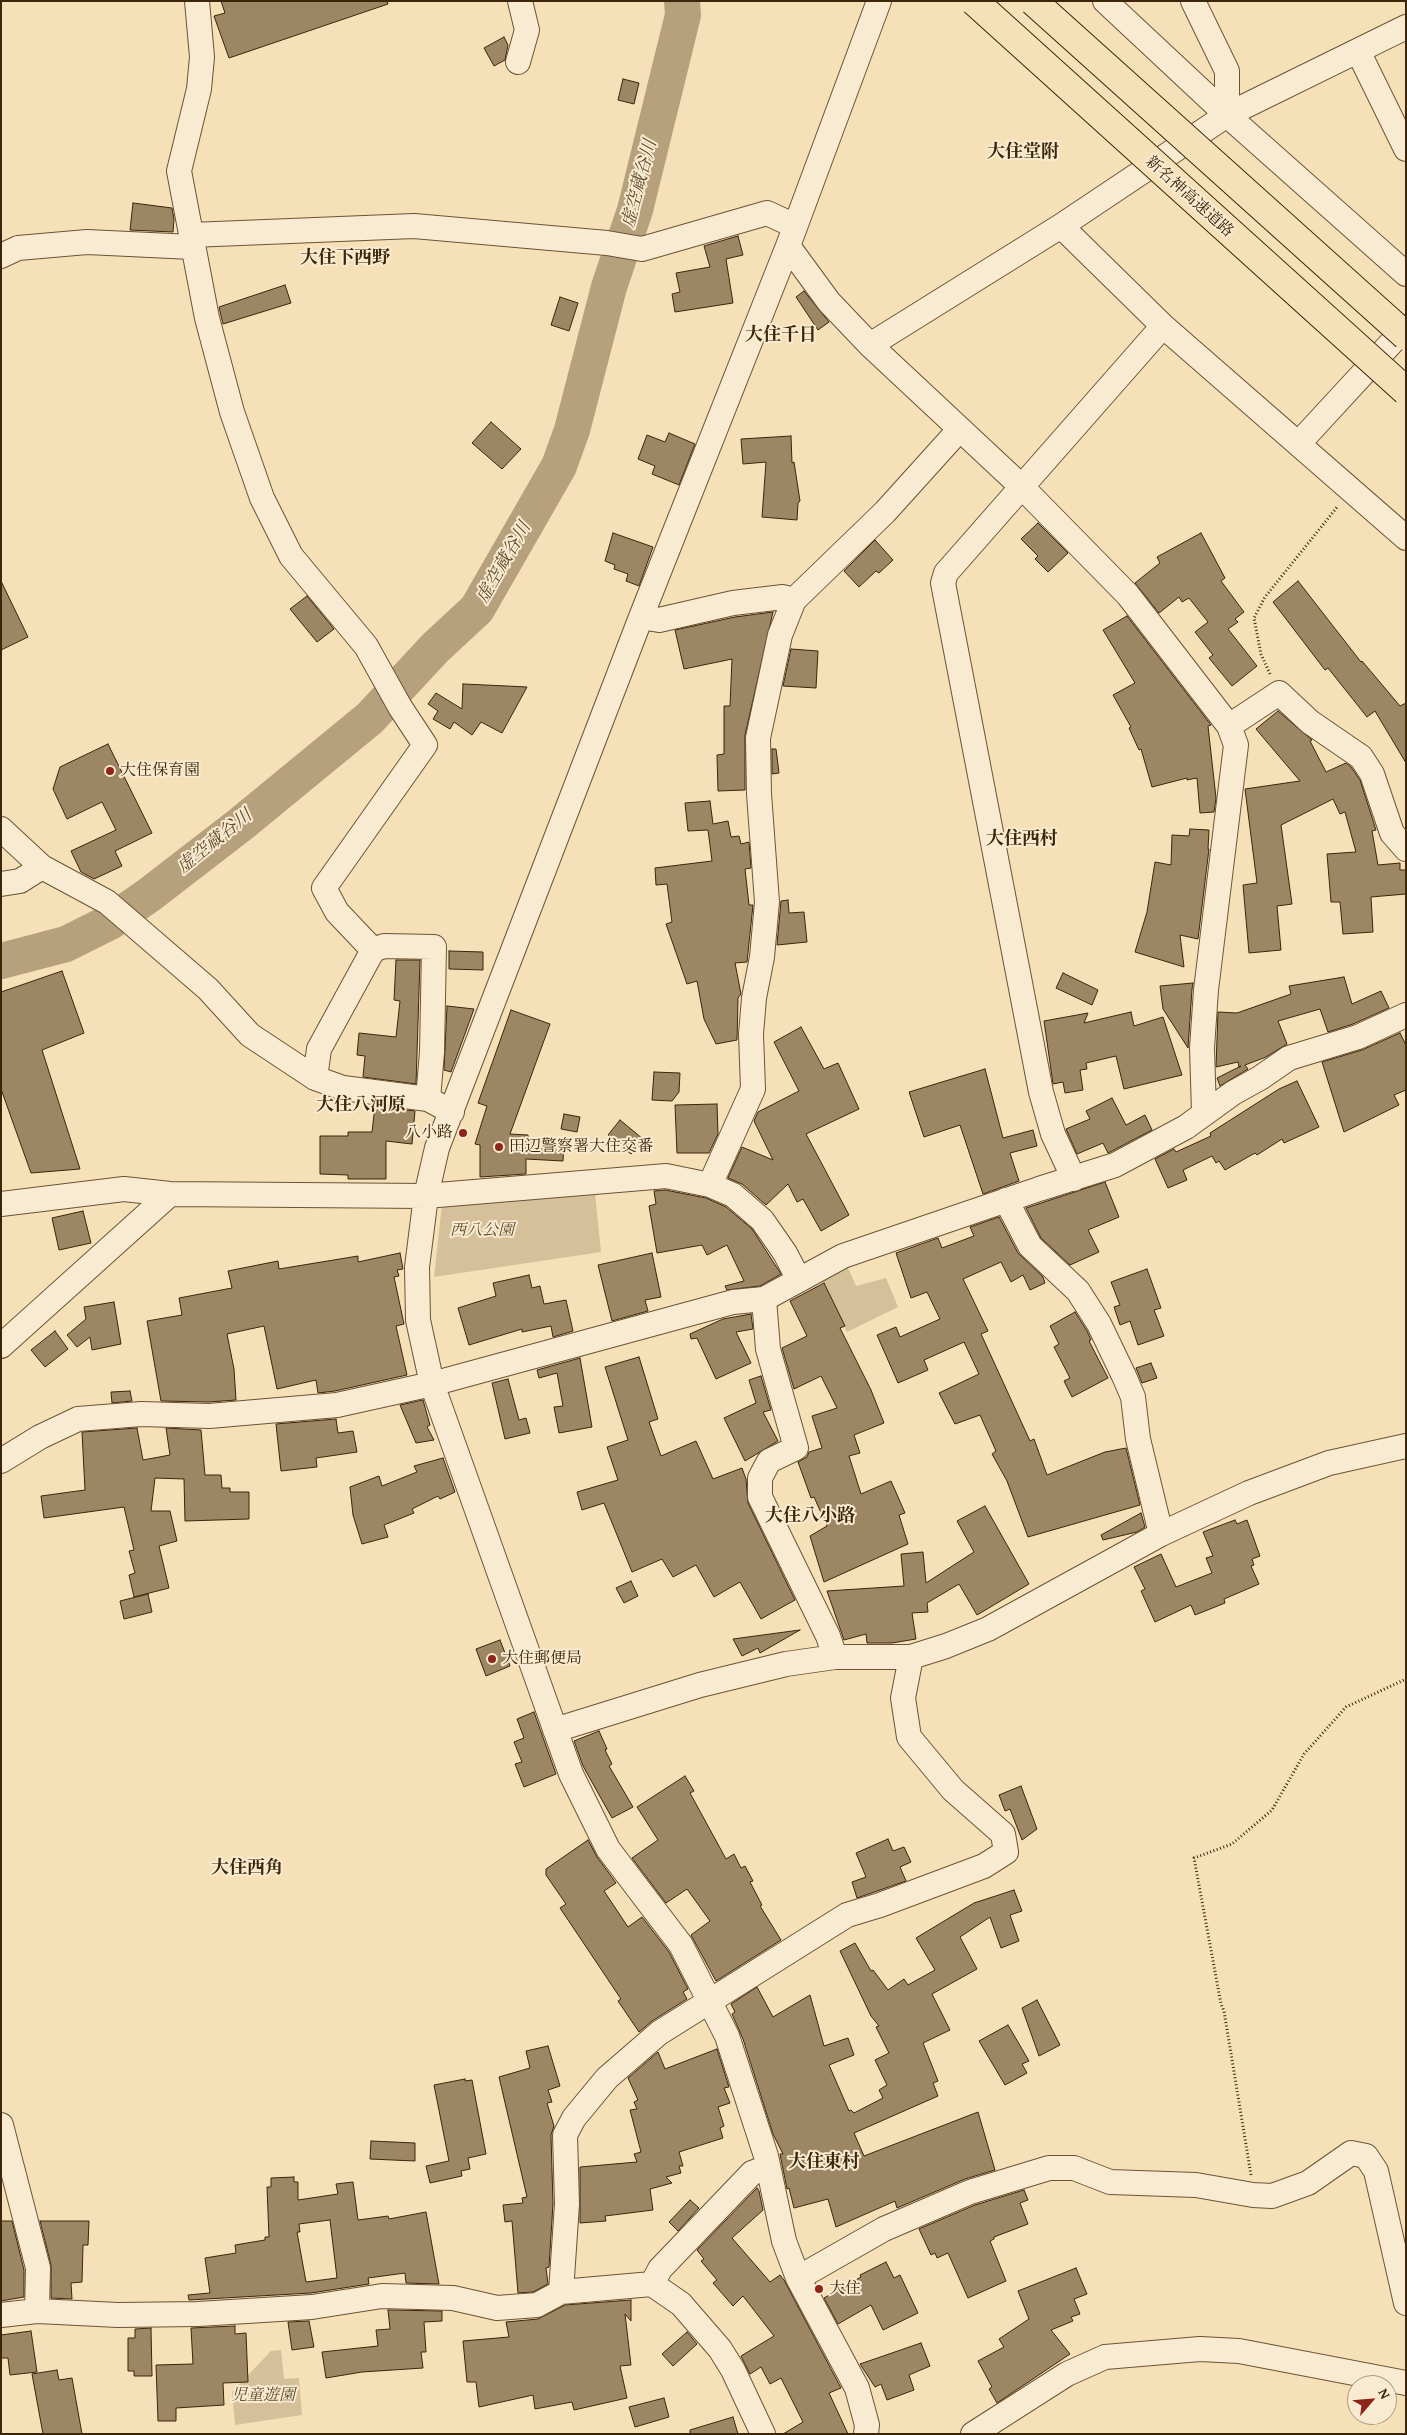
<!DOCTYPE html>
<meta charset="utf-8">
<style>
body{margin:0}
#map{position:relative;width:1407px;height:2435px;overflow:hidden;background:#f6e0b8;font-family:"Gentium Book Plus",serif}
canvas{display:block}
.frame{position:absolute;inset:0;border:2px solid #3c2509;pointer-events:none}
.north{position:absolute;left:1347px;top:2375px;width:50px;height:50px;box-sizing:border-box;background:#f9ebd1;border:1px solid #ad9c81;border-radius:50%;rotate:63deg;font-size:14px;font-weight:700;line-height:20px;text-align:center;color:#3c2509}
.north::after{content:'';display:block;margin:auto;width:18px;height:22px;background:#8f2418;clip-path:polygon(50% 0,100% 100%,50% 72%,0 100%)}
</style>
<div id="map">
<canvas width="1407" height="2435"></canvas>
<div class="frame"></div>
<div class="north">N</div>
</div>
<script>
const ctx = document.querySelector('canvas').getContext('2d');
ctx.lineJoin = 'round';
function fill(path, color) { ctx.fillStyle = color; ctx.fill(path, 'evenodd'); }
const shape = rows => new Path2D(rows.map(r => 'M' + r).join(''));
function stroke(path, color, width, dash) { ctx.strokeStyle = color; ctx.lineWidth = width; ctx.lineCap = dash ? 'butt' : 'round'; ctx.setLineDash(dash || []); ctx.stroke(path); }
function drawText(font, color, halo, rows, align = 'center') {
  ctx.font = font + ' "Gentium Book Plus","Noto Serif JP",serif'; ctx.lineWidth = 4; ctx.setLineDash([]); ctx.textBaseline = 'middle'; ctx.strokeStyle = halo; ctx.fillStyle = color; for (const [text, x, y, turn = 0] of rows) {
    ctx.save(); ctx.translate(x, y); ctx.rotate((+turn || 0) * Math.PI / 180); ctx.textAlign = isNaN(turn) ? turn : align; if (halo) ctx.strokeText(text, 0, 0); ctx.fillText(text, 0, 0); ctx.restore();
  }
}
const green = shape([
 [594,1183,601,1252,434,1277,443,1195],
 [843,1256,856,1286,886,1278,898,1307,847,1332,818,1270],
 [281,2350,284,2379,299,2378,302,2415,235,2425,232,2392,271,2351]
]);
const river = shape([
 [1,961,66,944,110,922,149,895,241,824,370,718,435,648,477,609,559,466,572,430,609,287,635,210,683,15,682,1]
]);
const building = shape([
 [221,1,387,1,388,4,229,58,214,16,225,13,221,1],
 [504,37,508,45,505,60,494,66,484,48,504,37],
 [623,79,639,83,634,104,618,100,623,79],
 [133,203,172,208,174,219,173,232,130,230,133,203],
 [738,236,743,255,726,259,733,303,675,312,672,294,680,292,676,273,710,267,704,246,738,236],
 [285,285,291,303,223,324,219,307,285,285],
 [804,291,829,322,818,330,796,297,804,291],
 [560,297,578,303,569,331,551,325,560,297],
 [491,422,521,449,502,469,472,443,491,422],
 [669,433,695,444,679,485,652,474,655,466,638,459,647,435,665,442,669,433],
 [791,436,792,463,794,462,800,501,798,503,797,520,762,517,766,462,743,464,741,439,791,436],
 [1038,523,1068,553,1048,572,1035,559,1038,556,1021,539,1038,523],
 [613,533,653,547,639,586,626,581,628,574,614,569,615,565,605,561,613,533],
 [1201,533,1225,578,1221,581,1244,612,1235,619,1238,622,1228,629,1257,666,1232,686,1209,658,1213,655,1195,632,1208,622,1189,598,1182,602,1179,597,1159,613,1135,583,1160,563,1157,557,1201,533],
 [875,540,893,560,879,573,876,571,859,587,844,571,875,540],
 [1,581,28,637,1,650,1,581],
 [1298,581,1361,662,1362,661,1400,706,1406,703,1406,763,1375,711,1367,717,1328,668,1325,670,1273,602,1298,581],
 [307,596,334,629,317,642,290,609,307,596],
 [773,612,745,735,745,790,718,791,717,755,724,754,724,706,730,706,732,659,684,669,675,630,735,617,773,612],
 [1127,616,1211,725,1208,726,1216,798,1214,812,1200,813,1197,778,1187,780,1187,778,1152,787,1141,749,1139,750,1129,728,1131,727,1113,695,1135,683,1103,630,1127,616],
 [791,649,818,651,816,688,783,686,791,649],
 [463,684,507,686,527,687,502,733,481,722,472,735,454,722,450,729,433,719,438,711,428,704,436,693,462,709,463,684],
 [1278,711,1312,740,1310,741,1326,772,1346,763,1351,767,1360,780,1376,830,1372,831,1378,865,1400,863,1400,870,1406,870,1406,894,1371,897,1373,932,1343,934,1340,902,1331,902,1327,854,1356,852,1345,812,1340,814,1333,799,1281,825,1292,904,1277,906,1281,950,1249,953,1243,885,1257,883,1245,789,1300,781,1256,729,1278,711],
 [108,744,152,833,115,851,122,866,94,879,81,872,71,851,116,830,102,802,67,819,53,789,60,767,108,744],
 [772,749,776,749,779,773,772,774,772,749],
 [710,801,713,824,728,821,731,837,739,836,741,844,749,842,751,868,745,869,749,905,753,905,747,962,735,963,741,994,738,998,737,1040,716,1044,704,1019,697,981,687,984,666,924,672,922,667,884,656,885,655,868,712,861,708,830,688,831,685,803,710,801],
 [1190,829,1209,830,1208,849,1209,849,1198,939,1180,935,1184,967,1135,952,1147,912,1155,862,1171,865,1172,835,1189,836,1190,829],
 [788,900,789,913,804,912,807,942,777,945,781,901,788,900],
 [449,951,483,952,483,970,449,969,449,951],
 [396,960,420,960,416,1084,363,1077,365,1056,357,1055,359,1033,396,1037,400,1001,394,1000,396,960],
 [62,971,84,1033,42,1050,80,1169,31,1173,1,1089,1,992,62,971],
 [1063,973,1098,990,1092,1005,1056,988,1063,973],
 [1344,977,1352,1004,1381,991,1389,1008,1353,1024,1328,1032,1320,1009,1278,1021,1287,1044,1266,1057,1245,1065,1248,1069,1220,1086,1217,1078,1241,1066,1239,1067,1238,1062,1216,1067,1218,1012,1237,1013,1291,994,1289,986,1344,977],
 [1193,983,1192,989,1188,1048,1163,1009,1160,986,1193,983],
 [447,1006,474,1009,451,1072,444,1070,447,1006],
 [511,1010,550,1024,510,1134,528,1135,528,1142,564,1144,563,1161,526,1159,526,1174,480,1177,480,1145,475,1144,487,1106,478,1103,511,1010],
 [1131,1012,1134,1026,1163,1017,1182,1075,1124,1089,1116,1056,1086,1063,1087,1069,1080,1070,1083,1090,1065,1093,1063,1082,1053,1084,1044,1021,1088,1013,1084,1023,1131,1012],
 [801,1027,824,1069,838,1063,859,1109,806,1134,849,1215,821,1231,803,1199,797,1202,788,1184,766,1205,742,1184,728,1178,742,1147,773,1160,754,1121,758,1112,799,1091,774,1042,801,1027],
 [1400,1033,1406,1045,1406,1090,1394,1095,1399,1105,1344,1132,1322,1062,1362,1050,1400,1033],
 [985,1069,1003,1138,1033,1130,1037,1146,1010,1153,1019,1181,983,1194,960,1125,924,1137,909,1092,985,1069],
 [654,1072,680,1073,679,1092,672,1101,652,1100,654,1072],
 [1297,1081,1319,1127,1284,1143,1282,1139,1257,1155,1255,1153,1225,1170,1219,1161,1216,1163,1212,1156,1183,1170,1187,1180,1168,1188,1155,1159,1174,1149,1176,1152,1211,1136,1210,1133,1279,1089,1297,1081],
 [1112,1098,1126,1125,1145,1115,1152,1130,1110,1152,1108,1153,1103,1143,1077,1154,1066,1129,1090,1119,1086,1111,1112,1098],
 [717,1104,718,1134,709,1153,677,1153,675,1105,717,1104],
 [375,1106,415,1111,412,1144,386,1141,386,1179,348,1179,348,1175,320,1174,320,1136,348,1136,348,1132,372,1132,375,1106],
 [564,1114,580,1117,577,1132,561,1129,564,1114],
 [620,1120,643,1139,631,1154,608,1135,620,1120],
 [1105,1182,1119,1217,1088,1230,1099,1252,1070,1265,1041,1238,1026,1208,1105,1182],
 [665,1190,706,1198,726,1207,752,1229,781,1274,760,1286,727,1290,725,1286,744,1281,727,1245,707,1255,702,1245,657,1253,649,1206,656,1204,654,1191,665,1190],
 [83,1211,91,1243,59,1250,52,1218,83,1211],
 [999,1217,1018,1253,1043,1277,1045,1283,1030,1290,1023,1275,1011,1282,1001,1262,963,1279,988,1331,981,1334,1030,1441,1034,1439,1047,1475,1105,1452,1126,1448,1140,1505,1028,1537,1007,1481,992,1454,996,1451,980,1415,955,1424,939,1393,979,1374,964,1342,924,1360,928,1370,898,1383,877,1335,896,1327,900,1337,940,1319,927,1292,911,1298,896,1253,938,1238,942,1248,974,1236,970,1227,999,1217],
 [400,1253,403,1269,397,1270,399,1276,394,1277,404,1324,396,1326,407,1375,335,1391,318,1393,316,1380,277,1389,264,1326,227,1334,234,1369,236,1400,209,1402,161,1401,147,1321,182,1315,179,1298,232,1288,228,1271,278,1261,279,1269,358,1256,358,1262,400,1253],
 [652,1253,661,1297,645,1300,648,1311,612,1321,598,1265,652,1253],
 [1147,1269,1161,1308,1154,1310,1164,1336,1138,1345,1130,1321,1120,1325,1114,1307,1120,1305,1111,1282,1147,1269],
 [529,1275,532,1288,540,1286,544,1304,566,1300,573,1331,553,1337,551,1326,522,1332,522,1329,469,1345,458,1308,496,1296,493,1283,529,1275],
 [824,1283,845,1326,840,1328,871,1390,884,1423,854,1435,860,1453,849,1456,861,1494,891,1481,905,1513,899,1515,908,1544,824,1582,810,1536,827,1526,814,1497,811,1498,798,1462,807,1457,809,1452,822,1448,812,1416,837,1408,821,1376,794,1389,782,1348,807,1336,790,1301,824,1283],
 [114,1302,121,1344,92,1350,90,1337,77,1347,67,1335,86,1319,84,1307,114,1302],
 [1075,1312,1087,1331,1091,1340,1089,1341,1108,1378,1072,1397,1064,1381,1070,1378,1054,1347,1059,1344,1050,1326,1075,1312],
 [751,1314,753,1329,736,1332,751,1363,716,1379,697,1338,691,1339,690,1334,723,1319,751,1314],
 [55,1331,68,1349,45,1367,31,1350,55,1331],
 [639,1357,658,1419,649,1422,661,1456,696,1441,713,1479,742,1468,746,1479,748,1503,795,1600,761,1619,740,1582,714,1597,696,1565,673,1577,662,1559,632,1572,604,1503,582,1510,577,1492,618,1480,607,1447,628,1440,605,1367,639,1357],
 [580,1358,592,1427,559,1433,554,1407,563,1406,557,1373,539,1378,537,1370,580,1358],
 [1151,1363,1157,1378,1142,1383,1136,1368,1151,1363],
 [761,1376,771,1410,763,1412,778,1441,745,1461,724,1418,756,1403,749,1380,761,1376],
 [508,1379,519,1420,526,1418,530,1433,505,1439,492,1383,508,1379],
 [130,1391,132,1401,112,1403,111,1392,130,1391],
 [423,1400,430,1425,427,1427,434,1440,416,1443,400,1405,423,1400],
 [336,1419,338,1433,353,1431,357,1452,316,1458,317,1467,281,1471,276,1424,336,1419],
 [137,1428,143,1460,170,1455,166,1428,201,1430,205,1475,221,1475,222,1488,230,1488,230,1492,249,1492,249,1519,185,1521,184,1479,155,1478,151,1511,170,1511,177,1541,159,1546,169,1588,134,1597,129,1575,135,1573,129,1551,134,1550,124,1507,44,1518,41,1496,85,1490,82,1432,137,1428],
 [443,1458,455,1492,440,1499,438,1496,412,1509,414,1513,384,1525,388,1537,362,1544,353,1515,350,1487,379,1476,382,1486,417,1472,414,1466,443,1458],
 [985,1506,1029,1584,977,1615,959,1584,927,1603,928,1612,912,1613,916,1639,892,1643,867,1643,866,1634,844,1640,827,1591,904,1586,901,1554,923,1552,926,1583,974,1552,957,1521,985,1506],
 [1141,1513,1145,1527,1137,1532,1103,1540,1101,1535,1141,1513],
 [1235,1520,1237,1524,1247,1520,1260,1556,1252,1559,1254,1565,1251,1566,1259,1584,1224,1599,1225,1603,1195,1615,1191,1605,1155,1622,1141,1591,1145,1589,1134,1567,1161,1554,1176,1587,1212,1573,1206,1558,1213,1556,1203,1532,1235,1520],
 [631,1581,638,1596,624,1603,616,1588,631,1581],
 [148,1594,152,1612,124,1619,120,1601,148,1594],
 [800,1630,760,1653,758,1648,742,1656,733,1639,800,1630],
 [500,1640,510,1666,486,1676,476,1649,500,1640],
 [534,1712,556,1774,524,1787,515,1764,522,1762,514,1742,524,1738,517,1719,534,1712],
 [599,1731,607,1749,605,1750,612,1764,609,1766,633,1807,612,1818,583,1766,574,1741,599,1731],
 [685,1776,694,1791,690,1793,726,1859,734,1854,741,1868,745,1866,753,1881,750,1882,762,1905,760,1906,781,1940,716,1981,691,1935,710,1921,687,1889,666,1903,632,1858,658,1840,637,1807,685,1776],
 [1021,1786,1037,1829,1022,1840,1010,1809,1005,1811,999,1795,1021,1786],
 [888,1839,893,1851,904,1847,911,1862,900,1867,906,1881,857,1898,852,1882,866,1877,856,1853,888,1839],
 [588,1840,597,1857,616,1883,604,1891,628,1927,642,1917,669,1952,688,1989,683,1992,687,1999,652,2021,639,2032,618,2001,621,1999,560,1908,566,1904,546,1875,546,1869,588,1840],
 [1014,1890,1022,1911,1010,1915,1019,1941,1001,1948,990,1917,960,1937,977,1969,932,1994,950,2030,923,2043,938,2081,933,2083,938,2096,854,2133,864,2156,978,2112,995,2170,965,2179,897,2208,895,2201,836,2227,828,2199,794,2208,789,2188,787,2189,780,2154,783,2154,773,2134,743,2039,732,2014,735,2012,731,2004,757,1987,773,2017,810,1995,824,2046,848,2038,854,2055,829,2065,849,2111,851,2110,854,2113,883,2098,879,2090,887,2085,875,2060,889,2053,876,2027,879,2026,871,2016,840,1951,855,1943,871,1971,873,1970,888,1990,904,1979,908,1985,935,1970,916,1938,974,1903,1014,1890],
 [1037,2000,1060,2045,1039,2056,1022,2008,1037,2000],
 [1008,2025,1029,2061,1022,2064,1027,2073,1005,2085,979,2041,1008,2025],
 [548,2046,560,2086,548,2090,552,2102,547,2103,554,2126,551,2135,553,2204,549,2267,546,2268,548,2284,533,2292,518,2293,512,2221,505,2222,503,2205,523,2203,522,2198,527,2197,499,2077,530,2068,526,2051,548,2046],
 [717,2049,729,2087,724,2088,730,2103,718,2107,724,2126,720,2128,723,2138,679,2152,683,2166,679,2166,681,2173,666,2177,672,2183,650,2189,653,2210,605,2216,606,2221,580,2223,580,2167,637,2162,634,2154,641,2152,630,2110,637,2109,634,2102,638,2100,628,2078,658,2052,665,2069,717,2049],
 [465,2079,465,2081,472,2080,486,2154,468,2158,470,2169,461,2171,462,2176,430,2183,426,2166,449,2161,434,2085,465,2079],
 [371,2141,415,2143,415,2161,370,2159,371,2141],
 [294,2177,294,2182,298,2182,298,2200,338,2194,336,2184,353,2182,358,2220,388,2216,389,2219,426,2212,439,2284,406,2283,405,2273,368,2278,369,2284,311,2293,189,2300,188,2295,210,2293,205,2258,236,2253,235,2245,265,2240,265,2237,269,2237,267,2187,271,2187,271,2178,294,2177],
 [330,2220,337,2278,306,2282,297,2232,300,2232,299,2224,330,2220],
 [757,2188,759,2191,763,2210,732,2238,770,2282,780,2275,784,2280,841,2388,829,2393,848,2434,783,2434,803,2422,781,2378,770,2384,761,2367,750,2374,741,2356,774,2336,743,2296,733,2306,713,2283,717,2280,701,2261,704,2259,697,2250,757,2188],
 [1024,2190,1028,2200,1020,2203,1028,2224,994,2237,994,2239,990,2241,1006,2281,968,2298,948,2253,937,2258,935,2253,931,2255,919,2229,975,2205,1024,2190],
 [690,2200,699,2208,678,2231,669,2222,690,2200],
 [1,2221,12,2221,24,2270,24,2297,1,2301,1,2221],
 [40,2221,89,2221,88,2245,83,2245,82,2282,71,2283,72,2299,51,2298,51,2265,40,2221],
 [886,2262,894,2278,900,2275,918,2313,883,2330,871,2305,838,2324,824,2298,861,2277,860,2275,886,2262],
 [1076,2268,1087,2294,1074,2299,1080,2314,1071,2317,1073,2321,1051,2330,1070,2354,997,2403,989,2389,992,2387,978,2361,1004,2347,999,2339,1029,2319,1018,2291,1076,2268],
 [631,2300,631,2321,625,2314,631,2365,620,2366,627,2398,574,2410,572,2402,535,2409,533,2395,479,2407,476,2382,467,2382,463,2341,509,2337,506,2322,538,2319,565,2305,631,2300],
 [388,2310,442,2311,442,2321,424,2322,426,2352,421,2352,423,2368,362,2372,326,2378,322,2352,378,2346,376,2330,390,2329,388,2310],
 [309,2321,314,2347,292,2350,288,2322,309,2321],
 [235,2326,235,2334,246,2333,248,2382,223,2383,224,2405,176,2408,176,2421,158,2421,156,2365,193,2364,191,2328,235,2326],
 [151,2328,152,2376,134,2376,134,2371,128,2371,128,2338,135,2338,135,2329,151,2328],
 [31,2331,37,2372,10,2375,8,2358,1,2358,1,2335,31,2331],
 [687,2332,697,2344,673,2366,662,2354,687,2332],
 [921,2343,930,2366,909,2375,914,2390,887,2400,881,2384,875,2387,860,2364,921,2343],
 [57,2370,59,2380,72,2378,82,2434,43,2434,32,2374,57,2370],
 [664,2398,669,2417,635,2427,629,2407,664,2398],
 [733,2417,738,2434,690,2434,690,2430,733,2417]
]);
const path = shape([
 [1270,674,1261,654,1254,618,1265,597,1338,506],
 [1251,2175,1224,2011,1221,2004,1194,1858,1232,1844,1272,1810,1304,1754,1346,1707,1406,1679]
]);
const minor = shape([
 [197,1,202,57,199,89,179,171,207,318,232,412,262,498,291,556,366,646,400,707,425,745,324,888,337,912,373,950,319,1049,315,1078],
 [1105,1,1227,115,1406,274],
 [1193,1,1227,71,1227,115],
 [1358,51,1406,149],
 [518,62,527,30,520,1],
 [1061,226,1163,326],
 [191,235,414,226,607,243,642,249,767,213,795,226],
 [788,246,829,302,870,345,1022,487,1128,595,1229,726,1236,745,1206,990,1202,1048,1204,1112],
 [1,256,18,248,87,242,192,247],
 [870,345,1061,226,1227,115,1406,27],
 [1299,443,1406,327],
 [641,617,659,620,733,603,783,597,794,600],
 [1229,726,1279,693,1310,722,1361,757,1372,774,1392,833,1406,849],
 [1,829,42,867,107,902,208,989,250,1035,315,1078,343,1088,428,1099,452,1112],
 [1,884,20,881,42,867],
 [373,950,384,946,434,947,432,1052,428,1099],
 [1074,1179,1053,1134,1041,1092,943,583,946,573,1163,326,1406,538],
 [710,1185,753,1089,751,1034,754,998,762,957,767,902,759,794,758,738,780,635,794,600,885,512,959,430],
 [1006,1200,1030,1246,1078,1291,1099,1324,1124,1376,1133,1397,1138,1439,1161,1534],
 [1,1204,124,1189,170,1194,426,1196,666,1176,710,1185,733,1195,762,1220,785,1253,799,1280],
 [764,1299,768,1349,796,1448,769,1461,760,1478,760,1497,828,1636,835,1657],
 [1,1346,170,1194],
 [1,1461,40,1437,78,1419,141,1414,209,1416,337,1405,432,1384,733,1302,764,1299,843,1256,1039,1189,1115,1165,1186,1127,1233,1093,1260,1078,1289,1058,1358,1037,1406,1015],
 [555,1730,700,1685,786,1664,835,1657,911,1657,946,1646,988,1629,1161,1534,1249,1493,1329,1463,1406,1446],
 [1,2125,38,2268,37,2311],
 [798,2278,884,2229,970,2192,1049,2168,1074,2168,1110,2182,1196,2185,1253,2195,1272,2196,1308,2183,1351,2153,1366,2156,1376,2171,1406,2303],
 [652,2284,660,2269,752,2173,768,2167],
 [561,2292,567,2204,565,2135,574,2118,607,2078,659,2033,847,1915,880,1905,984,1866,1006,1852,1003,1834,953,1790,909,1737,903,1698,911,1657],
 [1,2315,37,2311,118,2315,198,2314,312,2307,382,2296,453,2298,497,2308,537,2305,561,2292,652,2284,681,2304,720,2349,733,2370,763,2434],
 [866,2434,867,2425,857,2388,798,2278,784,2241,766,2156,727,2036,681,1945,608,1849,571,1774,432,1384,418,1320,417,1267,426,1196,437,1148,641,617,788,246,879,1],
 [973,2434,1067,2374,1105,2357,1200,2349,1239,2351,1406,2383]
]);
const highwayBridge = shape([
 [974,1,1406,391],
 [1033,1,1406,336]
]);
const markers = [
 [110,771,5,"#8f2418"],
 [463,1133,5,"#8f2418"],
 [499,1147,5,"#8f2418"],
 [492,1659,5,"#8f2418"],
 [819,2289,5,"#8f2418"]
];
const streetNames = [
 ["新名神高速道路",1189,197,42]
];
const poiNames = [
 ["大住保育園",120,771],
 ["八小路",453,1133,"right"],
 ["田辺警察署大住交番",509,1147],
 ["大住郵便局",502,1659],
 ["大住",829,2289]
];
const parkNames = [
 ["西八公園",482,1231],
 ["児童遊園",263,2396]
];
const neighbourhoodNames = [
 ["大住堂附",1023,152],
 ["大住下西野",345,258],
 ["大住千日",781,335],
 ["大住西村",1022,839],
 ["大住八河原",361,1105],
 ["大住八小路",810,1516],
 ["大住西角",247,1868],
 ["大住東村",824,2162]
];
const waterNames = [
 ["虚空蔵谷川",640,184,-75],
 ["虚空蔵谷川",504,563,-60],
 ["虚空蔵谷川",215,842,-39]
];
fill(green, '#d6c09a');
stroke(river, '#b7a07c', 36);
fill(building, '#9d8664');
stroke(building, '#3c2509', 1);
stroke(minor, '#6a5435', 26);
stroke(path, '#3c2509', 3, [1, 2.5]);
stroke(minor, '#f9ebd1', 24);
stroke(highwayBridge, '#3c2509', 30, []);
stroke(highwayBridge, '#f6e0b8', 28);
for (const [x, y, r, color] of markers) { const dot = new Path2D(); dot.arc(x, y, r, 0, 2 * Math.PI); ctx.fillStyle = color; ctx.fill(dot); stroke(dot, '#f9ebd1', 2); }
drawText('16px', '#3c2509', '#f9ebd1', streetNames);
drawText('16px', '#3c2509', '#f9ebd1', poiNames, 'left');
drawText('italic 16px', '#624c2d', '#f9ebd1', parkNames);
drawText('bold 18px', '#3c2509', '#f9ebd1', neighbourhoodNames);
drawText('italic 18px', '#614a2c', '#f9ebd1', waterNames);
</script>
